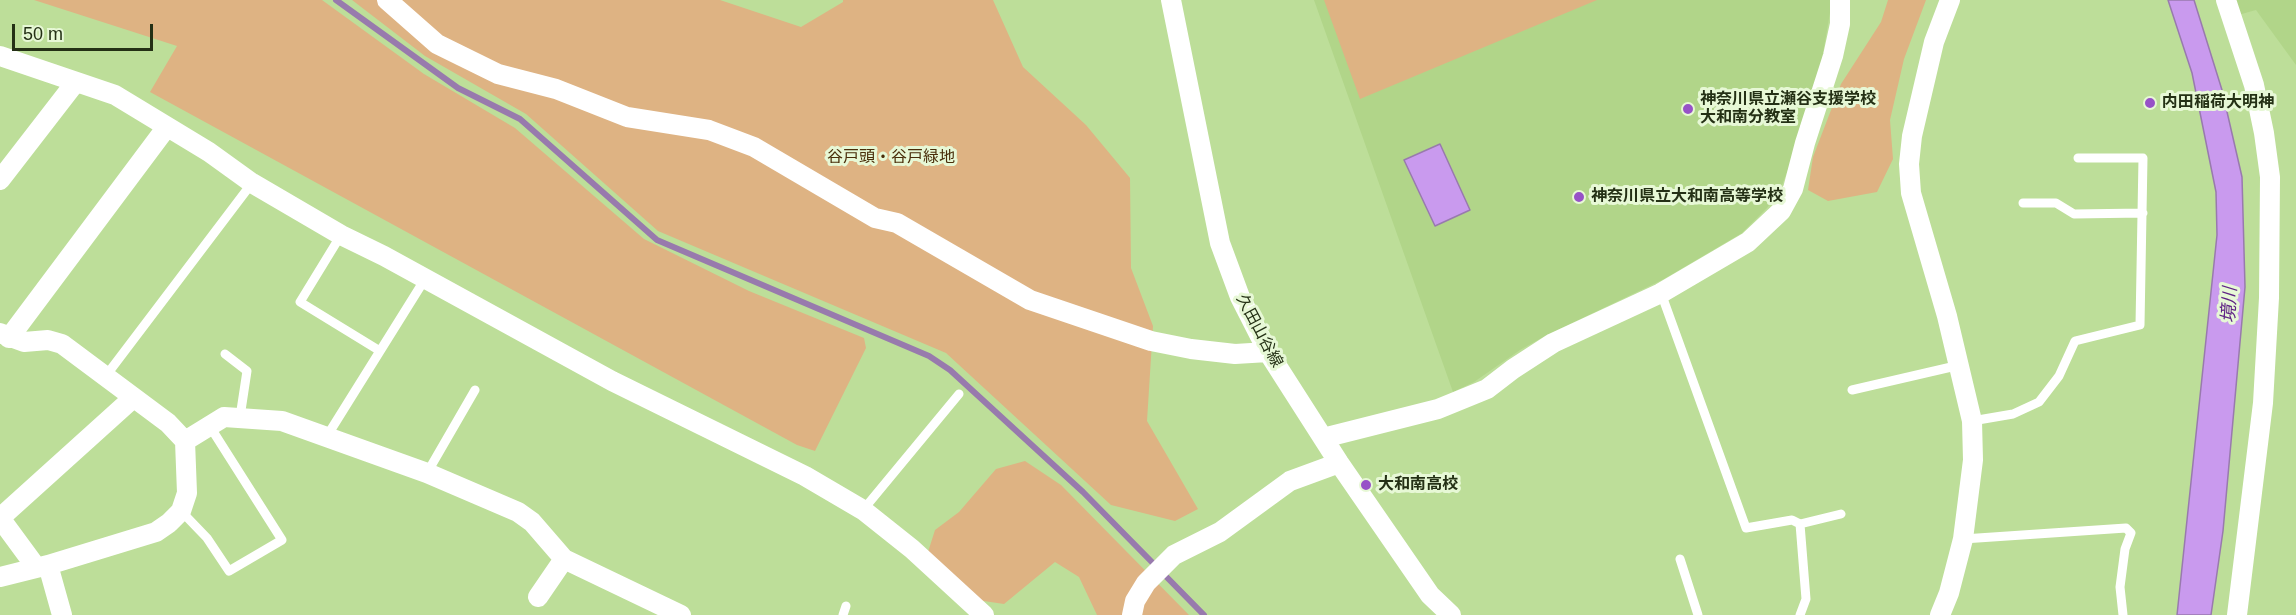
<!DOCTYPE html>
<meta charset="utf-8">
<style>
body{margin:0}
#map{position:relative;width:2296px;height:615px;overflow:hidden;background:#bdde99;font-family:Helvetica,sans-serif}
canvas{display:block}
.scale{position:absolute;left:12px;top:24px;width:141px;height:27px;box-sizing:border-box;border:3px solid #243015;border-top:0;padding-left:8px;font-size:18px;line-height:21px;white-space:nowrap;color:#243015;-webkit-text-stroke:4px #e7f8d6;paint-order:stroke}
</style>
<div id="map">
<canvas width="2296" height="615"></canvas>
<div class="scale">50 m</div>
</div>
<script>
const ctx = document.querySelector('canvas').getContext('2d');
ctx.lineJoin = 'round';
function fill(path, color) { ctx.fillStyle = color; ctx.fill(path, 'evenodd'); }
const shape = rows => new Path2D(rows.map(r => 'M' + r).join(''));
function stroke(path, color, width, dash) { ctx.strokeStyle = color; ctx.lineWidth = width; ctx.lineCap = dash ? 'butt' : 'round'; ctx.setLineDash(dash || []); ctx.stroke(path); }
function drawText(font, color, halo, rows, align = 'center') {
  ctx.font = font + ' Helvetica,"Noto Sans JP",sans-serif'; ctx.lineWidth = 6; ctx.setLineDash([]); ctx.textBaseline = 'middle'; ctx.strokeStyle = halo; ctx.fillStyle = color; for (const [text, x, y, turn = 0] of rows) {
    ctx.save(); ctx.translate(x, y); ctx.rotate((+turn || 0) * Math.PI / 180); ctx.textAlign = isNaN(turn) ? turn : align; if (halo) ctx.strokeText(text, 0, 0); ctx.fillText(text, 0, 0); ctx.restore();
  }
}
const built = shape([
 [1314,0,1830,0,1831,7,1822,59,1791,162,1782,185,1767,208,1742,233,1664,279,1545,336,1520,350,1474,382,1453,392],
 [2234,0,2296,0,2296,65,2256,10,2238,15]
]);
const green = shape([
 [34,0,322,0,424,74,515,128,644,239,749,291,864,338,866,348,815,451,797,445,150,92,177,46],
 [352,0,720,0,801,27,843,2,843,0,993,0,1023,67,1086,125,1130,178,1131,268,1153,326,1147,421,1198,509,1175,521,1111,505,946,353,658,231,526,114,425,56],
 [1324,0,1597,0,1360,99],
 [1888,0,1926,0,1904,59,1890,120,1893,159,1877,192,1828,201,1808,190,1813,157,1841,84,1881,22],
 [1025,461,1061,485,1189,615,1097,615,1079,577,1055,562,1004,604,977,600,928,552,935,530,959,512,996,469]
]);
const water = shape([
 [2168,0,2194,0,2222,90,2242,177,2245,287,2223,531,2211,615,2177,615,2217,235,2216,192,2192,73,2168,0],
 [1440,144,1470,210,1435,226,1404,160,1440,144]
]);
const stream = shape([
 [336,0,458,88,520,119,657,240,929,356,950,370,1083,492,1204,615]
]);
const lane = shape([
 [2023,203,2056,203,2074,214,2143,213],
 [341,235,300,302,380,351],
 [1661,293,1746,528,1792,520,1800,524,1841,514],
 [225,354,247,371,240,417],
 [105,377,252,183],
 [1852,390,1960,365],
 [1972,421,2013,414,2039,402,2059,376,2075,341,2140,325,2143,158,2078,158],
 [327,436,425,279],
 [427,473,475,390],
 [863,510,959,394],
 [181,511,207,538,229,571,282,540,209,425],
 [1963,539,2126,528,2131,533,2125,549,2120,587,2123,615],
 [1680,559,1698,615],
 [843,615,846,606],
 [1800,615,1806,599,1800,524]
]);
const street = shape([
 [387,0,437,44,498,74,556,89,627,117,709,130,754,147,875,218,897,223,1030,300,1151,341,1191,349,1235,354,1268,352],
 [1171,0,1220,243,1240,297,1268,352,1339,463,1430,595,1451,615],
 [2226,0,2254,85,2264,133,2270,177,2269,298,2263,403,2237,615],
 [0,56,115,95,209,152,252,183,341,235,384,256,612,381,805,476,863,510,912,549,984,615],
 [0,180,75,83],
 [0,333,24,342,48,340,62,344,168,423,185,441,224,417,282,421,427,473,518,512,532,522,564,559,681,615],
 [9,338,166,128],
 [1323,438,1438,409,1487,389,1513,369,1553,343,1661,293,1748,242,1781,211,1793,189,1805,143,1833,56,1840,24,1840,0],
 [0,518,133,398],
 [0,518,36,567],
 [48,565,62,615],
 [0,577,48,565,156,532,169,523,181,511,187,493,185,441],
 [538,597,564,559],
 [1132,615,1135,601,1146,583,1174,555,1220,532,1290,481,1339,463],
 [1940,615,1949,593,1963,539,1973,460,1972,421,1947,316,1911,193,1909,164,1912,136,1934,42,1950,0]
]);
const markers = [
 [2150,103,6,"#9752c7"],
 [1688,109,6,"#9752c7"],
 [1579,197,6,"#9752c7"],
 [1366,485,6,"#9752c7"]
];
const poiNames = [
 ["神奈川県立瀬谷支援学校",1700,100],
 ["大和南分教室",1700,118],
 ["内田稲荷大明神",2162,103],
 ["神奈川県立大和南高等学校",1591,197],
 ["大和南高校",1378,485]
];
const parkNames = [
 ["谷戸頭・谷戸緑地",891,158]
];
const streetNames = [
 ["久田山谷線",1259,331,62]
];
const waterNames = [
 ["境川",2230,305,-87]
];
fill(built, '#b1d589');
fill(green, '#deb383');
fill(water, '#c99aee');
stroke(water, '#987aad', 1.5);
stroke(stream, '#987aad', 6);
stroke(lane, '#fff', 9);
stroke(street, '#fff', 20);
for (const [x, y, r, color] of markers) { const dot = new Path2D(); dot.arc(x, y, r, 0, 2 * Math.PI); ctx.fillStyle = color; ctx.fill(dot); stroke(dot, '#e7f8d6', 2); }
drawText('bold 16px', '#243015', '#e7f8d6', poiNames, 'left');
drawText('16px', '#492d09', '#e7f8d6', parkNames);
drawText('16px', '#243015', '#e7f8d6', streetNames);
drawText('italic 18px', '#5f2385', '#e7f8d6', waterNames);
</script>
